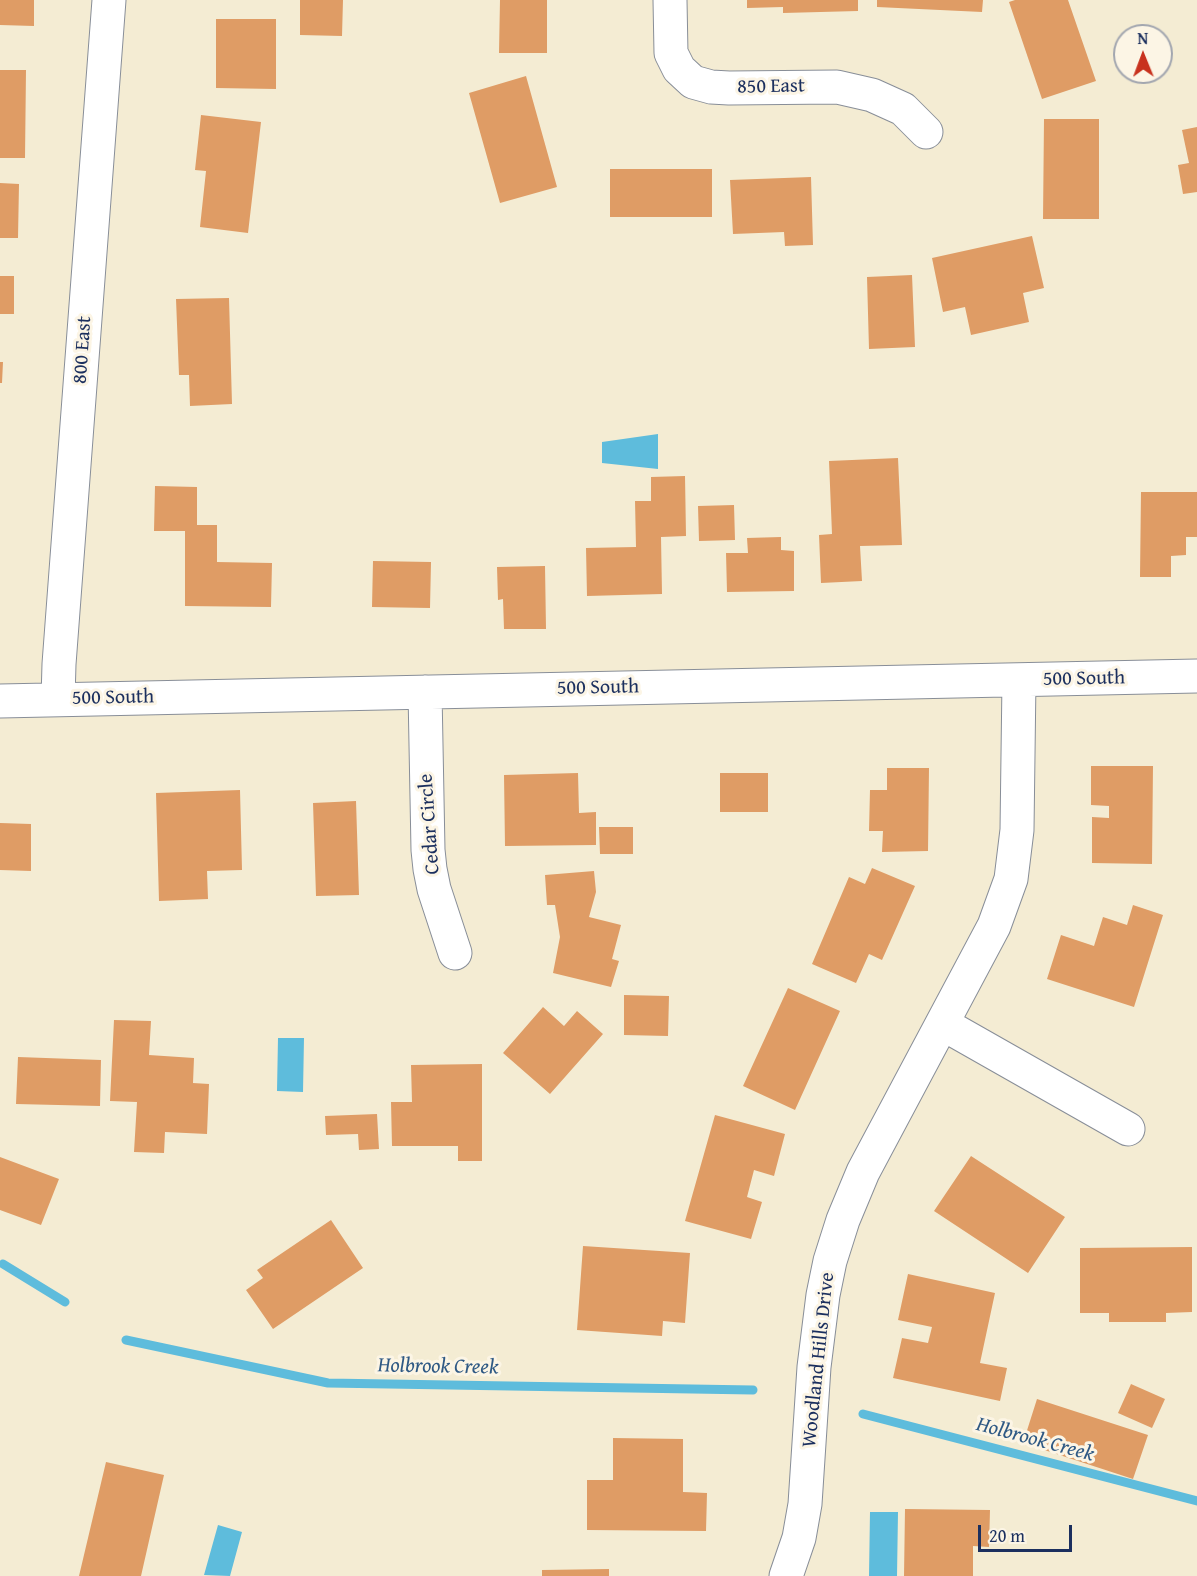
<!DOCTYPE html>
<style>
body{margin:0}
#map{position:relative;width:1197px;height:1576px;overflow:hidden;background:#f4ecd3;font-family:"Gentium Book Plus",serif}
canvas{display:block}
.north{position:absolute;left:1113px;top:24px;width:60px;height:60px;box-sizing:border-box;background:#fcf5e5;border:2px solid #a2a6af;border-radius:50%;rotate:359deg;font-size:16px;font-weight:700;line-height:24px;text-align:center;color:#1b2f5e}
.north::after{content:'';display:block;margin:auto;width:21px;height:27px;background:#c8321e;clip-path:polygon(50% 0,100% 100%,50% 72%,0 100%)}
.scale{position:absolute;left:978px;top:1525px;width:94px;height:27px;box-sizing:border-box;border:3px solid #1b2f5e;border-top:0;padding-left:8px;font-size:18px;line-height:21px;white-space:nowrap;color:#1b2f5e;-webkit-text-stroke:4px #fcf5e5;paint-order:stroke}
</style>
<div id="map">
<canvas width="1197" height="1576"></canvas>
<div class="north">N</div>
<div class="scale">20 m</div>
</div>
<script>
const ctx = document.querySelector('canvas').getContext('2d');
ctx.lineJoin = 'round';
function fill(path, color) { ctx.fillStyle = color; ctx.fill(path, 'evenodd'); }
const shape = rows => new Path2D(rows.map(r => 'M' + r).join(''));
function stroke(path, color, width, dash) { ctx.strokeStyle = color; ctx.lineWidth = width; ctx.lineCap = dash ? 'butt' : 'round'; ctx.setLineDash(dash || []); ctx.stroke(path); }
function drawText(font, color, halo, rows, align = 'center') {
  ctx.font = font + ' "Gentium Book Plus",serif'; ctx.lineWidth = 6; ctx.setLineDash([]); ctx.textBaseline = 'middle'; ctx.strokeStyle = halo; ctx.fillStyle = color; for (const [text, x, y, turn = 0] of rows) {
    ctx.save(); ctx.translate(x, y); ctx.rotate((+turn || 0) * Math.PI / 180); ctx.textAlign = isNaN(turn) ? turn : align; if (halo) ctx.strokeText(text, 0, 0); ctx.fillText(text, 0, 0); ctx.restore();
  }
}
const water = shape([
 [658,434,658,469,602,463,602,442],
 [278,1038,304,1038,303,1092,277,1091],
 [870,1512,898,1512,897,1576,869,1576],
 [218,1525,242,1532,230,1576,204,1575]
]);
const stream = shape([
 [3,1264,65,1302],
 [126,1340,328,1383,753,1390],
 [863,1414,1197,1501]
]);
const building = shape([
 [0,0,34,0,34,26,0,25],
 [300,0,343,0,342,36,300,35],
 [500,0,547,0,547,53,499,53],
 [747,0,858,0,858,11,783,13,783,7,747,8],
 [877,0,983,0,982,12,877,7],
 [1015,0,1068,0,1096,81,1042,99,1009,2],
 [216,19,276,19,276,89,216,88],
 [0,70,26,70,25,158,0,158],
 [526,76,557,187,500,203,469,93],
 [201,115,261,122,248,233,200,227,206,171,195,170],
 [1044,119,1099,119,1099,219,1043,219],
 [1197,127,1197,192,1183,194,1178,165,1189,163,1182,130],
 [610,169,712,169,712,217,610,217],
 [811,177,813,245,785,246,784,232,733,234,730,180],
 [0,183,19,184,18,238,0,238],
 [1032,236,1044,288,1023,293,1029,322,971,335,965,307,943,312,932,258],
 [912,275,915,347,869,349,867,277],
 [0,276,14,276,14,314,0,314],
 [229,298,232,404,190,406,189,375,179,375,176,299],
 [0,362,3,362,2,383,0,383],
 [898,458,902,545,860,546,862,581,821,583,819,535,832,534,829,461],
 [685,476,686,536,661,537,662,594,587,596,586,548,636,547,635,501,651,501,651,477],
 [155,486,197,487,197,525,217,525,217,562,272,563,271,607,185,606,185,531,154,531],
 [1141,492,1197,492,1197,537,1186,537,1186,555,1171,556,1171,577,1140,577],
 [734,505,735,540,699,541,698,506],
 [781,537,781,550,794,551,794,591,727,592,726,553,748,553,747,538],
 [373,561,431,562,430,608,372,607],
 [545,566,546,629,504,629,503,599,498,600,497,567],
 [1091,766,1153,766,1152,864,1092,863,1092,817,1109,818,1109,806,1091,805],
 [887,768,929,768,928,851,882,852,883,831,869,831,870,790,887,790],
 [578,773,579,813,596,812,596,845,505,846,504,775],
 [720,773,768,773,768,812,720,812],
 [240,790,242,870,207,871,208,899,159,901,156,793],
 [356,801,359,895,316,896,313,803],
 [0,823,31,824,31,871,0,870],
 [599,827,633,827,633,854,600,854],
 [872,868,915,886,882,960,869,954,856,983,812,964,849,877,865,884],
 [594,871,596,892,589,917,621,925,612,959,619,961,611,987,553,973,560,937,555,905,547,905,545,875],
 [1133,905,1163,915,1134,1007,1047,979,1061,935,1094,946,1103,917,1127,925],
 [788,988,840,1011,795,1110,743,1086],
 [624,995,669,996,668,1036,624,1035],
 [543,1007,564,1026,577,1011,603,1034,550,1094,503,1053],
 [114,1020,151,1021,149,1055,194,1058,193,1083,209,1084,207,1134,165,1132,164,1153,134,1152,137,1102,110,1101],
 [18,1057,101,1060,100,1106,16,1104],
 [482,1064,482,1161,458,1161,458,1146,392,1146,391,1102,412,1102,411,1065],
 [377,1114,379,1149,359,1150,358,1134,326,1135,325,1116],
 [715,1115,785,1134,774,1176,754,1170,747,1197,762,1202,751,1239,685,1221],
 [971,1156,1065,1217,1028,1273,934,1211],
 [0,1157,59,1179,41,1225,0,1210],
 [331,1220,363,1268,273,1329,246,1290,263,1278,257,1270],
 [583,1246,690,1253,685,1323,663,1321,662,1336,577,1330],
 [1192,1247,1192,1312,1166,1313,1166,1322,1109,1322,1109,1313,1080,1313,1080,1248],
 [908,1274,995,1293,980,1363,1007,1368,1000,1401,893,1378,902,1338,928,1343,932,1327,898,1320],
 [1131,1384,1165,1399,1152,1428,1118,1413],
 [1037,1399,1148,1435,1133,1479,1023,1443],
 [613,1438,683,1439,683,1492,707,1493,706,1531,587,1530,587,1480,613,1480],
 [106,1462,164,1475,141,1576,79,1576],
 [905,1509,990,1510,989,1547,973,1546,973,1576,904,1576],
 [609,1569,609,1576,542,1576,542,1570]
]);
const minor = shape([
 [670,0,671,53,679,69,693,82,711,87,729,88,837,87,872,95,903,109,926,132],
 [425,692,428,850,430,869,434,889,455,953],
 [58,699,59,664,109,0],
 [0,701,1197,676],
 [943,1024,1128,1129],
 [786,1576,799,1538,805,1504,814,1367,823,1295,830,1261,843,1220,863,1172,994,926,1011,879,1017,830,1019,680]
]);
const streetNames = [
 ["850 East",771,87,-1],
 ["800 East",83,350,-86],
 ["500 South",1084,679,-1],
 ["500 South",598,688,-1],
 ["500 South",113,698,-1],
 ["Cedar Circle",430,824,-94],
 ["Woodland Hills Drive",819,1360,-84]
];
const waterNames = [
 ["Holbrook Creek",438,1367,1],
 ["Holbrook Creek",1035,1440,15]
];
fill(water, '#5ebcdc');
stroke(stream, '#5ebcdc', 9);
fill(building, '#df9c65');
stroke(minor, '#888e98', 35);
stroke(minor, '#fff', 33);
drawText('20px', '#1b2f5e', '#fcf5e5', streetNames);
drawText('italic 21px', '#2f5984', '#fcf5e5', waterNames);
</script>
